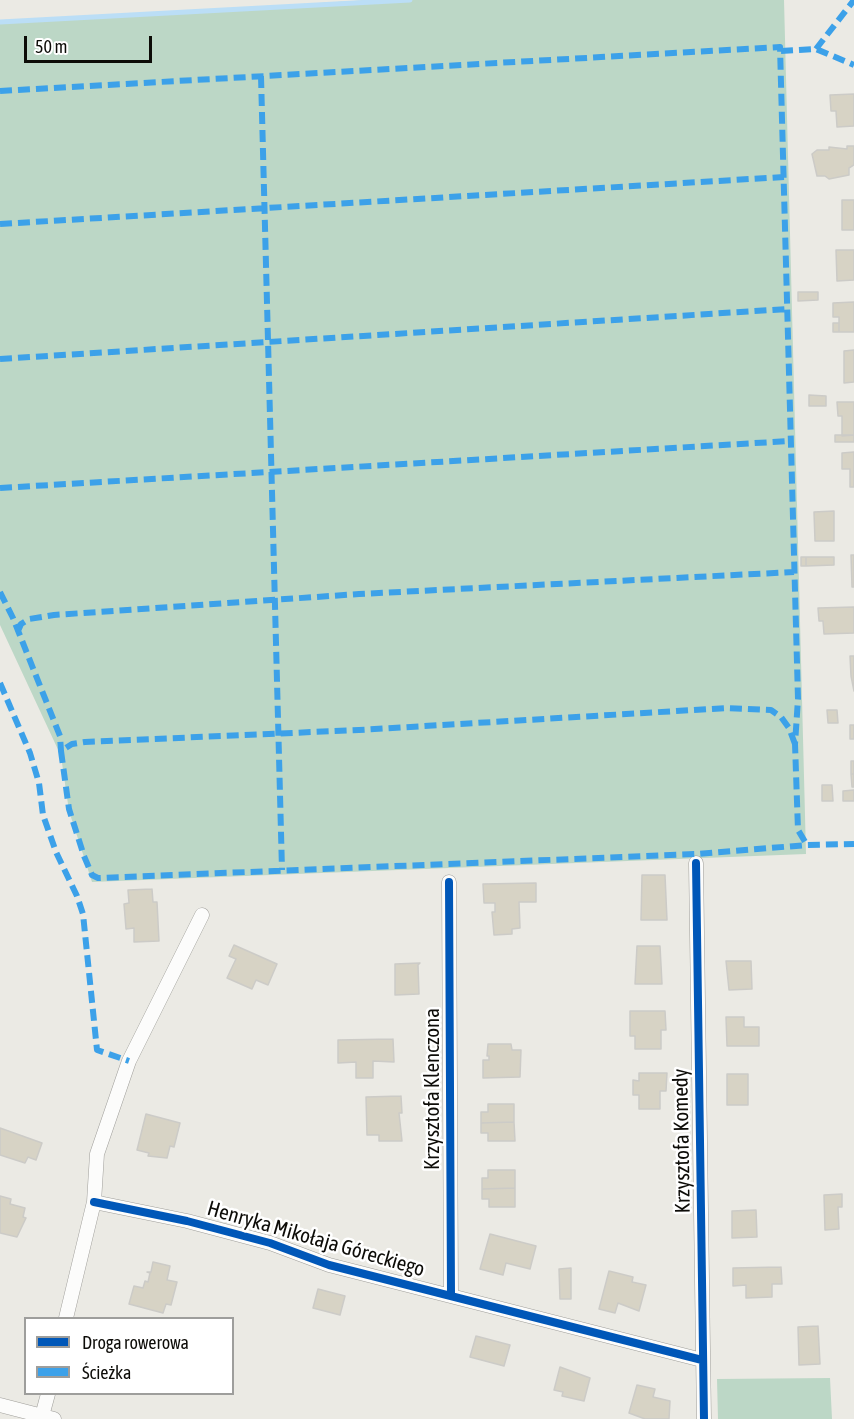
<!DOCTYPE html>
<meta charset="utf-8">
<style>
body{margin:0}
#map{position:relative;width:854px;height:1419px;overflow:hidden;background:#ebeae4;font-family:"Asap Condensed",sans-serif}
canvas{display:block}
.legend{position:absolute;left:24px;top:1317px;width:210px;height:78px;box-sizing:border-box;background:#fff;border:2px solid #9e9e9c;margin:0;padding:8px 10px;list-style:none;font-size:18px;color:#0d0c08}
.legend li{display:flex;align-items:center;gap:12px;height:30px}
.legend b{width:30px;border:2px solid #9e9e9c}
.scale{position:absolute;left:24px;top:36px;width:128px;height:27px;box-sizing:border-box;border:3px solid #0d0c08;border-top:0;padding-left:8px;font-size:18px;line-height:21px;white-space:nowrap;color:#0d0c08;-webkit-text-stroke:4px #fff;paint-order:stroke}
</style>
<div id="map">
<canvas width="854" height="1419"></canvas>
<ul class="legend">
<li><b style="height:8px;background:#0057b8"></b>Droga rowerowa</li>
<li><b style="height:8px;background:#3ca1e9"></b>Ścieżka</li>
</ul>
<div class="scale">50 m</div>
</div>
<script>
const ctx = document.querySelector('canvas').getContext('2d');
ctx.lineJoin = 'round';
function fill(path, color) { ctx.fillStyle = color; ctx.fill(path, 'evenodd'); }
const shape = rows => new Path2D(rows.map(r => 'M' + r).join(''));
function stroke(path, color, width, dash) { ctx.strokeStyle = color; ctx.lineWidth = width; ctx.lineCap = dash ? 'butt' : 'round'; ctx.setLineDash(dash || []); ctx.stroke(path); }
function drawText(font, color, halo, rows, align = 'center') {
  ctx.font = font + ' "Asap Condensed",sans-serif'; ctx.lineWidth = 5; ctx.setLineDash([]); ctx.textBaseline = 'middle'; ctx.strokeStyle = halo; ctx.fillStyle = color; for (const [text, x, y, turn = 0] of rows) {
    ctx.save(); ctx.translate(x, y); ctx.rotate((+turn || 0) * Math.PI / 180); ctx.textAlign = isNaN(turn) ? turn : align; if (halo) ctx.strokeText(text, 0, 0); ctx.fillText(text, 0, 0); ctx.restore();
  }
}
const green = shape([
 [370,0,784,0,806,854,92,882,69,811,61,756,0,625,0,22],
 [830,1378,832,1419,718,1419,717,1379]
]);
const stream = shape([
 [0,22,410,0]
]);
const building = shape([
 [854,94,854,126,837,127,836,111,831,111,830,95,854,94],
 [847,146,854,146,854,165,849,168,849,175,829,179,825,176,817,176,812,154,817,150,829,150,829,147,847,149,847,146],
 [842,200,854,200,854,230,842,230,842,200],
 [836,250,854,250,854,280,837,281,836,250],
 [798,292,818,292,818,300,798,301,798,292],
 [854,302,854,332,839,332,839,317,833,317,833,303,854,302],
 [833,323,839,323,839,332,833,332,833,323],
 [854,350,854,382,844,383,844,351,854,350],
 [809,395,826,396,826,406,809,406,809,395],
 [837,402,854,402,854,435,842,436,842,416,838,416,837,402],
 [835,435,854,435,854,442,835,442,835,435],
 [854,452,854,487,850,487,850,469,842,469,842,453,854,452],
 [834,511,834,541,815,541,814,512,834,511],
 [851,555,854,555,854,587,852,587,851,555],
 [801,557,806,557,806,566,801,566,801,557],
 [806,557,834,557,834,565,806,566,806,557],
 [854,607,854,633,824,634,823,621,819,621,818,608,854,607],
 [850,656,854,656,854,691,851,676,850,656],
 [827,710,837,710,838,723,828,723,827,710],
 [850,725,854,725,854,739,850,739,850,725],
 [851,761,854,761,854,774,851,774,851,761],
 [851,774,854,774,854,787,852,787,851,774],
 [822,785,832,785,833,801,822,801,822,785],
 [854,790,854,801,843,801,843,791,854,790],
 [642,875,665,875,667,920,641,920,642,875],
 [536,883,536,902,519,902,520,928,512,929,512,934,494,935,492,912,495,912,495,903,484,903,483,884,536,883],
 [152,889,153,902,157,902,159,941,134,942,134,928,126,929,124,904,129,903,128,890,152,889],
 [234,945,277,964,268,985,256,980,252,989,227,978,236,959,229,956,234,945],
 [637,946,660,946,662,984,635,984,637,946],
 [726,961,751,961,752,989,729,990,726,961],
 [420,963,418,965,419,994,395,995,395,964,420,963],
 [630,1011,665,1011,666,1030,661,1030,661,1049,635,1049,635,1036,630,1036,630,1011],
 [726,1017,744,1017,744,1027,759,1027,759,1046,727,1046,726,1017],
 [393,1039,394,1062,373,1061,373,1078,356,1078,356,1062,338,1063,338,1040,393,1039],
 [488,1044,511,1044,512,1050,521,1050,520,1077,483,1078,483,1060,489,1060,489,1056,487,1056,488,1044],
 [639,1073,667,1073,666,1091,660,1091,660,1109,639,1109,639,1095,633,1095,633,1080,639,1081,639,1073],
 [727,1074,748,1074,748,1105,727,1105,727,1074],
 [401,1096,402,1113,399,1113,402,1141,379,1141,379,1135,367,1135,366,1097,401,1096],
 [488,1104,514,1104,514,1122,481,1123,481,1112,488,1112,488,1104],
 [146,1114,180,1123,174,1147,170,1146,167,1158,148,1156,149,1153,137,1150,146,1114],
 [514,1122,515,1141,488,1141,488,1133,481,1133,481,1123,514,1122],
 [0,1128,42,1143,36,1160,28,1157,25,1163,0,1155,0,1128],
 [488,1170,515,1170,515,1188,482,1189,482,1178,488,1178,488,1170],
 [515,1188,515,1207,489,1207,489,1199,482,1199,482,1189,515,1188],
 [842,1194,842,1207,838,1207,839,1229,825,1230,824,1195,842,1194],
 [0,1196,11,1199,10,1204,25,1208,23,1217,26,1218,17,1237,0,1233,0,1196],
 [756,1210,757,1237,732,1238,732,1211,756,1210],
 [490,1234,536,1246,530,1269,506,1263,503,1275,480,1269,490,1234],
 [153,1262,170,1266,167,1280,177,1282,171,1305,166,1304,163,1313,129,1304,134,1286,143,1288,145,1281,148,1282,150,1273,147,1272,151,1272,153,1262],
 [781,1267,782,1284,772,1284,772,1297,746,1298,746,1285,733,1286,733,1268,781,1267],
 [571,1268,571,1299,560,1299,559,1269,571,1268],
 [609,1271,633,1277,632,1282,646,1285,639,1311,618,1303,615,1313,599,1309,609,1271],
 [318,1289,345,1296,340,1315,313,1308,318,1289],
 [818,1326,820,1364,799,1365,798,1327,818,1326],
 [476,1336,510,1345,504,1366,470,1357,476,1336],
 [560,1367,590,1378,584,1401,562,1396,563,1392,554,1390,560,1367],
 [637,1385,655,1389,653,1397,670,1401,669,1419,645,1419,629,1413,637,1385]
]);
const minor = shape([
 [696,863,704,1419],
 [449,882,451,1295],
 [94,1202,187,1221,270,1243,329,1265,702,1360],
 [66,1318,94,1202,97,1154,129,1061,202,915],
 [0,1405,54,1419],
 [42,1416,48,1394]
]);
const quiet = shape([
 [816,49,854,0],
 [781,51,816,49,854,65],
 [261,76,282,870],
 [0,91,780,47,798,699,795,744,798,830,807,845],
 [0,224,784,177],
 [0,359,787,309],
 [0,488,790,441],
 [0,592,13,618,60,736,61,751],
 [18,631,21,624,29,619,54,615,359,594,794,572],
 [0,683,30,753,39,783,43,815,56,852,77,896,83,914,97,1050,129,1061],
 [795,744,789,728,781,717,771,710,727,708,359,730,85,742,72,744,61,751,69,809,84,856,92,875,98,878,697,854,807,845,854,844]
]);
const cycleway = shape([
 [696,863,704,1419],
 [449,882,451,1295],
 [94,1202,187,1221,270,1243,329,1265,702,1360]
]);
const streetNames = [
 ["Krzysztofa Klenczona",432,1089,-90],
 ["Krzysztofa Komedy",682,1141,-91],
 ["Henryka Mikołaja Góreckiego",316,1239,16]
];
fill(green, '#bcd7c6');
stroke(stream, '#bbdef6', 5);
fill(building, '#d7d3c5');
stroke(building, '#cccbc7', 1.5);
stroke(minor, '#9f9e9a', 15);
stroke(minor, '#fcfcfb', 14);
stroke(quiet, '#3ca1e9', 6, [12, 6]);
stroke(cycleway, '#0057b8', 8);
drawText('21px', '#0d0c08', '#fff', streetNames);
</script>
